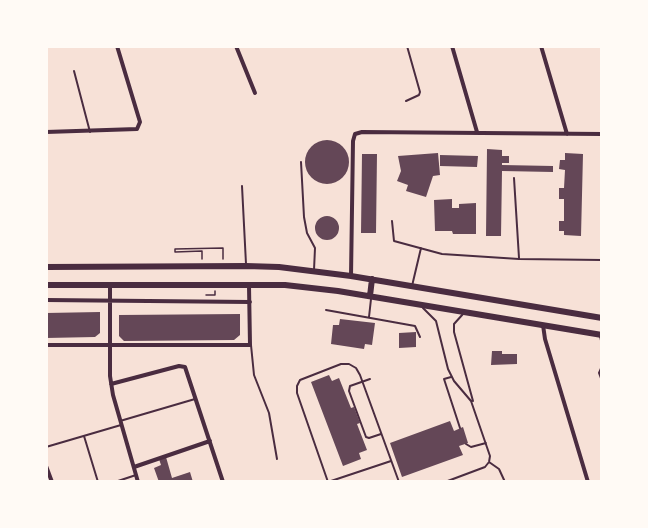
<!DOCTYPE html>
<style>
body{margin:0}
#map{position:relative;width:648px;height:528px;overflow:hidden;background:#f7e1d7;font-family:"Libre Baskerville",serif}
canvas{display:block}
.frame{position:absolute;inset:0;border:48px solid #fffaf5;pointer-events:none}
</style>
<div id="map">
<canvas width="648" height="528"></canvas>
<div class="frame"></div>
</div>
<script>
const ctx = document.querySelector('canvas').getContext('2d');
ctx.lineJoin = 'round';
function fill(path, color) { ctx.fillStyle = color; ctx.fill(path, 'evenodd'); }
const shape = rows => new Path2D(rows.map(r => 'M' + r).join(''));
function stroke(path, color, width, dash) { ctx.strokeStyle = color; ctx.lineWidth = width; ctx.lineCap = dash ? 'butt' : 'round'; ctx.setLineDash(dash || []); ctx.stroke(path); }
const building = shape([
 '305 162a22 22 0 1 1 44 0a22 22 0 1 1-44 0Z',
 [487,149,502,150,502,156,509,156,509,163,502,163,502,165,553,166,553,172,502,171,501,236,486,236],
 [438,153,440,175,433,176,426,197,406,191,408,185,397,181,401,171,398,156],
 [565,153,583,154,581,236,564,235,564,231,559,231,559,221,564,221,564,199,559,199,559,188,564,188,565,170,559,169,560,160,565,160],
 [362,154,377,154,376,233,361,233],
 [440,155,478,156,477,167,440,166],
 [452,199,452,208,459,208,459,204,476,203,476,234,453,234,452,231,435,231,434,200],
 '315 228a12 12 0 1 1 24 0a12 12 0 1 1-24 0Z',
 [100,312,100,333,95,337,46,338,46,313],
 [240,314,240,335,234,340,124,341,119,336,119,315],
 [340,319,375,323,372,345,365,344,364,349,331,344,333,325,339,325],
 [416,332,416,347,399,348,399,333],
 [492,351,502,351,502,354,517,354,517,364,491,365],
 [329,375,332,381,339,378,351,408,354,407,360,423,357,424,367,450,359,453,361,459,343,466,311,382],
 [450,421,454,431,463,427,468,443,459,446,463,455,402,477,390,443],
 [166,457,172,478,190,472,193,482,159,482,154,468,161,465,159,459]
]);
const path = shape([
 [202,259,202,251,175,252,175,249,223,248,223,259],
 [206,295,215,295,215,291]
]);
const service = shape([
 [74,71,90,132],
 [406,101,419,95,420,92,407,46],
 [301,162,304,217,307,233,315,248,314,270],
 [514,178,519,258],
 [242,186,246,264],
 [392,221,394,241,442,254,519,259,602,260],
 [412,286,421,248],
 [423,308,436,321,448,369,454,381,471,401,490,456,489,462,485,467,445,482],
 [326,310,415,326,420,337],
 [463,314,454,324,454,332,473,401],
 [369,317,371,299],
 [600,336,602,345],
 [251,345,254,375,269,413,277,459],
 [602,366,599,373,602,381],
 [451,377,444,379,460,428],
 [370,379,350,386,349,391,366,437,369,438,381,434],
 [120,421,195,399],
 [84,436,98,482],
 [466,444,471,447,486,443],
 [46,447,121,425],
 [391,461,328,482,297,393,297,386,300,380,341,364,349,364,356,368,360,375,399,482],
 [489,462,499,469,505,482],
 [115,482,136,475]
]);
const minor = shape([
 [236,46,255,93],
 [452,46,477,132],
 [541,46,567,134],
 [46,132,137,129,140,122,117,46],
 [351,276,353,141,355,134,362,132,602,134],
 [110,285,110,376,113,395,138,482],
 [46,300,250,302],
 [543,325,545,339,588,482],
 [46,345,250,345,249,286],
 [111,384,179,366,185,367,223,482],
 [46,466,52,482],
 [134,467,210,441]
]);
const secondary = shape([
 [46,267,246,266,279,267,351,276,602,318],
 [46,285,285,285,338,291,602,335],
 [370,296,372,279]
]);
fill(building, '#644757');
stroke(path, '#4a2c40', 1.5);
stroke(service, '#4a2c40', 2);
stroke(minor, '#4a2c40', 4);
stroke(secondary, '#4a2c40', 6);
</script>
